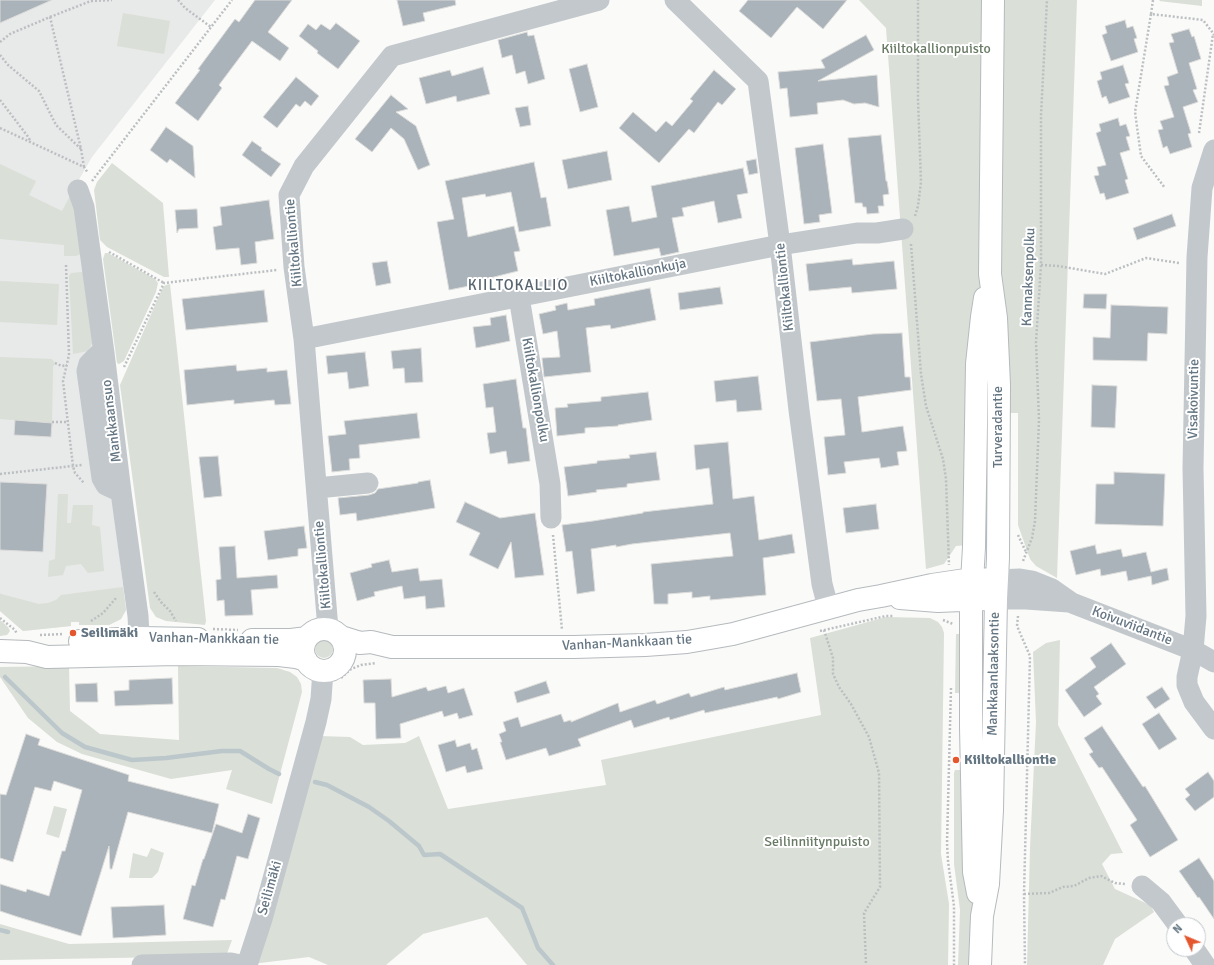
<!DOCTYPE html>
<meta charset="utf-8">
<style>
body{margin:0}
#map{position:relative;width:1214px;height:965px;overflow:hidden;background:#fafaf8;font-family:Signika,sans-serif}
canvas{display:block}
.north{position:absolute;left:1166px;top:917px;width:40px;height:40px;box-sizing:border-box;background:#fff;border:1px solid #c1c8cd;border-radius:50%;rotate:314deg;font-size:11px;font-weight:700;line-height:16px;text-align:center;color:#657683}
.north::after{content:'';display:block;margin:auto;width:14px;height:18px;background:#e4572e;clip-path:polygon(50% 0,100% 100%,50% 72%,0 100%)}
</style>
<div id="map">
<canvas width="1214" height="965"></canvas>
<div class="north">N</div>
</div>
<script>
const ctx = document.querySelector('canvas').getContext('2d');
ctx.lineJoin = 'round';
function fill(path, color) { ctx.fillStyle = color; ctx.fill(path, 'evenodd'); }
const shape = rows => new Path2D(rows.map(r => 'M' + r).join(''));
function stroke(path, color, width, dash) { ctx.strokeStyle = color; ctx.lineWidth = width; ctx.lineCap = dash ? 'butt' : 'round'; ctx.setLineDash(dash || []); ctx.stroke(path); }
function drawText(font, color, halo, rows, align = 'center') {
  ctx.font = font + ' Signika,sans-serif'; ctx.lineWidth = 4; ctx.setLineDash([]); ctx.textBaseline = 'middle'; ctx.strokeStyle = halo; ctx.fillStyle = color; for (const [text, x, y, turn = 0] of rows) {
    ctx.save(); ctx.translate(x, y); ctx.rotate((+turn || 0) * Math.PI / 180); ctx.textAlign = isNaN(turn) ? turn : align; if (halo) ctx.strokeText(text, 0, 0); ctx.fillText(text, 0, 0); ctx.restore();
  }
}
const built = shape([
 [0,0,215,0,92,157,77,183,77,206,126,610,121,619,109,625,79,625,79,622,71,622,71,626,23,631,0,611]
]);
const green = shape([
 [859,0,986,0,981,285,979,302,969,545,956,546,944,564,926,569,886,28],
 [1000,0,1077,0,1057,578,1036,566,1030,559,1018,525,1018,413,1009,413,998,304],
 [1160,0,1202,0,1202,6,1159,1],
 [123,13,170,21,164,54,117,46],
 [112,163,163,203,169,277,164,277,107,247,100,240,94,190,97,182],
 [0,164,36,181,29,195,62,211,70,196,74,200,83,253,76,256,64,256,64,245,0,239],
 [105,253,108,253,155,279,158,283,156,292,124,361,119,364,117,363,103,259],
 [82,272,86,275,94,339,88,351,73,354,69,276,71,273],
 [0,281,59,284,57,325,0,322],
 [170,284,206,621,205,625,166,621,156,617,150,608,120,385,163,287,166,285],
 [0,357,52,359,55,363,53,367,52,423,0,419],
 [58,494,68,494,67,523,71,523,73,505,93,505,92,525,100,527,104,571,88,573,81,564,66,566,63,575,48,577,49,561,55,559],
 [123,587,126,610,121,619,109,625,79,625,79,622,71,622,71,626,23,631,0,611,0,593,1,594,39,604,48,603,56,600,61,595],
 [886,617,930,618,938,622,942,627,944,633,941,854,949,904,948,965,527,965,487,917,423,934,386,965,328,965,309,957,252,964,319,736,350,737,363,745,405,743,419,736,448,809,606,785,601,760,821,715,810,638],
 [0,620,8,627,10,631,7,635,0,636],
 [956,634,963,634,961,693,955,693],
 '315 649a9 9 0 1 1 18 0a9 9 0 1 1-18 0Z',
 [1060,640,1058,725,1123,853,1111,854,1102,864,1115,889,1150,905,1154,912,1115,939,1103,965,1027,965,1030,848,1036,722,1033,652,1046,643],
 [69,666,70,711,100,734,179,740,178,666,277,668,290,672,297,677,301,684,302,692,272,804,226,789,232,770,171,779,82,754,57,742,28,718,0,677,0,667],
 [955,770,960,770,967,796,969,880,973,912,972,965,958,965,960,910,954,864,954,773],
 [54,806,67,809,59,838,46,834],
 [151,848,164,853,158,872,152,878,129,878,133,853,147,857],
 [0,924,69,944,232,940,226,956,0,960]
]);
const stream = shape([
 [5,677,62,733,85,747,132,760,166,758,222,751,240,751,269,769,279,774],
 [315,782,327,785,369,807,389,821,419,846,424,855,440,854,522,908,538,948,553,965],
 [0,930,8,932]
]);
const building = shape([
 [0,0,52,0,0,23,0,0],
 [255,0,292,0,268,32,289,48,280,61,252,41,219,85,222,88,198,121,175,103,200,70,198,69,235,19,239,22,255,0],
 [397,0,455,0,456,5,423,13,425,21,403,26,397,0],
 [748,0,847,0,823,29,797,7,771,38,739,11,748,0],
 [1125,20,1127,28,1133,26,1137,38,1134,39,1138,52,1111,61,1102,35,1107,33,1105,26,1125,20],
 [336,23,360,41,338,69,317,53,318,51,299,36,308,24,316,30,321,24,330,30,336,23],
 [1189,29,1192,37,1194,36,1201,59,1189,63,1197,89,1193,90,1198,102,1183,107,1191,133,1188,134,1192,147,1170,154,1167,146,1163,148,1158,130,1163,129,1160,121,1174,117,1164,86,1169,85,1167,77,1178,73,1169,43,1174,42,1171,34,1189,29],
 [527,32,528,36,534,35,545,79,528,84,525,71,516,74,512,55,502,58,498,40,527,32],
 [866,35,874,50,818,81,877,75,879,107,865,103,854,104,843,100,817,103,818,114,790,117,787,88,780,89,778,72,825,68,821,60,866,35],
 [587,64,598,107,580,112,569,69,587,64],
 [1123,65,1129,83,1125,84,1130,97,1109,104,1106,96,1102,98,1097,81,1102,79,1100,72,1123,65],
 [483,67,490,94,457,102,456,96,426,104,419,78,450,70,452,76,483,67],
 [714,70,736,89,722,105,718,102,694,133,689,129,659,163,619,128,633,112,656,132,666,121,672,126,693,101,690,99,714,70],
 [296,77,319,96,311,106,305,101,300,107,296,104,277,128,263,117,296,77],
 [391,95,408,109,396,112,416,126,430,165,418,170,404,139,391,128,372,152,355,139,391,95],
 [528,106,531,125,520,127,515,108,528,106],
 [1118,118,1120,126,1126,124,1130,136,1126,137,1130,150,1120,153,1128,179,1125,180,1129,193,1106,200,1104,193,1100,194,1094,176,1099,175,1097,167,1106,165,1096,133,1101,131,1099,124,1118,118],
 [166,127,193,146,195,178,170,159,167,163,150,150,166,127],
 [881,135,886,181,887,181,889,194,883,195,884,206,878,206,879,213,867,214,866,207,863,207,862,203,855,203,848,138,881,135],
 [252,141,262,148,261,150,281,164,271,177,242,155,252,141],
 [823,144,832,213,819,215,820,222,804,224,795,148,823,144],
 [607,151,612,180,568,189,562,160,607,151],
 [756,159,758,173,749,175,746,161,756,159],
 [534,162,541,198,546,197,551,226,519,232,511,192,486,197,485,194,462,198,468,237,514,226,520,251,514,252,518,271,474,282,474,285,449,290,437,222,454,219,445,181,534,162],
 [743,168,748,193,737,195,742,218,718,223,714,201,682,208,684,216,672,218,679,252,661,256,659,248,614,256,606,210,629,206,632,222,657,217,651,186,743,168],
 [269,200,274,239,255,242,257,263,241,265,239,248,216,250,213,227,222,225,220,207,269,200],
 [195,209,197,209,198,228,179,229,177,233,175,210,195,209],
 [1172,214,1176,226,1137,240,1133,228,1172,214],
 [852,259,853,265,894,261,897,289,852,293,851,287,809,291,806,264,852,259],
 [387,261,391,283,376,286,372,263,387,261],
 [720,287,723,304,680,310,678,293,720,287],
 [650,288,656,320,611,329,610,325,586,328,591,372,544,377,542,358,560,357,557,331,543,334,539,314,556,310,555,306,567,303,568,310,595,305,594,299,650,288],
 [264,290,268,322,186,330,182,299,264,290],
 [1084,294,1107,294,1106,309,1083,308,1084,294],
 [1111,305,1168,307,1167,334,1148,333,1147,361,1093,360,1093,337,1110,338,1111,305],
 [506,315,510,341,476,348,473,327,491,325,490,318,506,315],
 [902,333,905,377,910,377,911,390,858,397,862,432,903,426,907,451,897,452,899,465,881,468,879,458,844,462,846,473,828,475,824,437,845,435,841,399,817,401,810,342,873,334,902,333],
 [421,348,423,382,405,383,404,368,393,369,391,351,421,348],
 [365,352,369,386,349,389,347,372,328,374,326,356,365,352],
 [236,365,237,371,267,368,267,372,287,370,291,404,275,405,274,400,234,404,234,400,187,405,184,370,236,365],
 [758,376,762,410,737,412,736,400,716,402,714,381,758,376],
 [516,379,523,428,526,428,530,461,508,464,506,451,490,454,487,433,496,432,493,407,486,408,483,384,516,379],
 [1092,385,1117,386,1115,428,1091,427,1092,385],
 [648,392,652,420,618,425,618,426,585,428,585,433,557,436,555,408,568,407,567,404,601,401,601,397,648,392],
 [417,413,420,438,359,445,360,458,349,459,350,470,332,472,328,436,346,434,344,421,417,413],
 [15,420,52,423,51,437,14,435,15,420],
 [728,442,733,499,754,496,759,540,792,534,795,553,763,558,766,595,710,600,710,596,692,598,692,592,668,594,668,604,654,604,651,564,733,556,730,533,632,544,616,547,616,545,591,549,595,591,577,594,572,551,566,552,562,525,593,521,643,513,643,512,713,504,709,468,696,470,694,445,728,442],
 [656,452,660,480,627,484,627,487,596,490,597,492,568,496,564,467,597,463,597,461,630,458,629,455,656,452],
 [218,456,222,496,204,498,199,457,218,456],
 [1114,472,1165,474,1163,526,1095,524,1096,484,1114,484,1114,472],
 [430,480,435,508,357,521,356,513,340,515,338,498,369,495,375,493,378,489,418,483,418,482,430,480],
 [0,482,47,484,43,552,0,550,0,482],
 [465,502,500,518,535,513,544,575,515,578,511,542,498,569,469,555,480,533,456,522,465,502],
 [876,504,879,529,846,533,843,508,876,504],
 [304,526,307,548,298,549,298,556,268,560,264,531,304,526],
 [1095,545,1097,554,1121,549,1123,557,1146,552,1151,572,1167,568,1169,580,1152,585,1151,576,1128,581,1126,571,1101,576,1100,569,1076,575,1070,551,1095,545],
 [235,546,237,578,277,575,278,588,251,590,253,615,225,616,224,600,217,601,216,580,221,579,219,547,235,546],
 [389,560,392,572,418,568,420,581,442,579,445,607,426,609,425,596,404,599,402,586,374,592,375,596,357,601,350,573,372,567,371,564,389,560],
 [1111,643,1126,664,1094,687,1099,694,1096,696,1102,704,1084,717,1065,690,1096,667,1090,658,1111,643],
 [797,673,801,692,778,699,777,697,705,713,704,710,670,720,669,717,634,728,631,720,578,739,581,746,549,756,546,748,506,760,500,742,502,742,499,734,506,731,503,722,518,717,521,727,561,714,564,722,571,720,571,722,618,703,620,712,655,700,657,704,689,693,691,697,724,687,725,690,797,673],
 [172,678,173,704,115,706,114,691,129,690,129,680,172,678],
 [391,679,392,697,426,687,428,691,446,686,448,693,464,688,473,715,459,719,457,713,444,717,442,711,400,724,401,738,376,739,375,703,364,703,363,680,391,679],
 [546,681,550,693,517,703,514,692,546,681],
 [97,683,98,702,76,702,75,684,97,683],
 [1162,687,1170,699,1155,709,1146,697,1162,687],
 [1159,713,1177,739,1159,750,1142,724,1159,713],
 [1102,726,1143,787,1145,786,1178,840,1150,857,1130,825,1137,820,1102,767,1099,768,1089,754,1093,752,1084,738,1102,726],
 [26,734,40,739,38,745,129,775,128,781,219,804,212,833,128,812,112,869,110,869,109,846,81,936,18,917,0,911,0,884,26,892,27,889,49,896,62,851,65,851,82,790,54,781,51,791,35,787,13,862,0,858,0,794,6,795,26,734],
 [455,740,457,747,470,743,472,750,477,748,483,769,467,773,465,766,446,772,438,745,455,740],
 [1208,772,1214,781,1214,797,1195,811,1185,799,1190,795,1185,789,1208,772],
 [248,814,260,818,248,859,237,856,225,900,221,899,213,927,183,919,192,885,195,886,203,859,204,859,216,824,242,833,248,814],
 [1199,858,1214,881,1214,919,1199,897,1198,898,1179,871,1199,858],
 [164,905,166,935,113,938,111,907,164,905]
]);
const path = shape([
 [178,0,185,8,211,27],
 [1153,0,1151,14,1203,20,1213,33],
 [1151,14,1135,112,1141,156,1165,188],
 [50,17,91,1,112,0],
 [0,42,10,34,50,17,81,149,84,167],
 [0,55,8,65,39,91,56,125,81,149],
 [0,100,29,138,30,141],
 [0,128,84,167,88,173],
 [1199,133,1213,34,1214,35],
 [92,181,232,0],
 [915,216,918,206,921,182,918,100,918,0],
 [911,244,921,374,926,406,943,459,946,479,949,565],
 [109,252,164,283],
 [66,265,69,355,63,381,73,466,75,473,84,483],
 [1041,265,1058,266,1105,274,1146,258,1179,263],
 [55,363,62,366,67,365],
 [124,367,164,283,277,270],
 [52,422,68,422],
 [0,474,82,465],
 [553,535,562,630],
 [1018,535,1026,552],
 [1023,561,1032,538,1035,521,1039,420,1036,342,1041,265,1041,115,1047,0],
 [154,592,161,602,170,611,176,621],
 [1018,616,1017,626,1030,656,1024,894,1025,965],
 [0,618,15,630,17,634],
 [943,620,953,624],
 [91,621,103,613,117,597],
 [213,629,238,630],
 [824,630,833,658,833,674,839,687,851,704,869,737,879,773,880,887,864,913,866,965],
 [820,631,886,616,893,616],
 [40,635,63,634],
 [341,678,351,669,361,665,376,663],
 [951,688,947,843,948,861,954,906,954,965],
 [1024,894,1049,893,1063,887,1074,886,1089,878,1101,876,1115,883,1125,884]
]);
const minor = shape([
 [675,0,758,81,780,245,799,410,822,584,828,607],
 [1214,150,1202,188,1197,257,1193,468,1196,616,1193,650,1187,677,1187,685,1194,702,1214,729],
 [78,190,84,207,104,353,121,492,138,616,140,654],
 [519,297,550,484,551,518],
 [304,339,780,245,857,233,877,233,903,229],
 [104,353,98,355,89,364,87,371,102,478,106,485,121,492],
 [317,488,368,483],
 [997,580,1020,579,1032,581,1052,589,1072,603,1193,650,1214,662],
 [996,599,1026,599,1069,602],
 [328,629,304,339,294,267,289,195,304,166,392,56,599,0],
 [1142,886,1161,902,1178,925],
 [1194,949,1205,965],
 [142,965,231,963,240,965],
 [247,965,262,919,316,722,321,699,323,670]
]);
const major = shape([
 [900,598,938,601,986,599],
 '303 650a21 21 0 1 1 42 0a21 21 0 1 1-42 0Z',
 [341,637,360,643,371,642,392,647,574,647,645,645,687,642,733,634,858,600,881,596,932,585,972,579,997,580],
 [252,640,291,640,307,638],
 [80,641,139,638,198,639],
 [0,651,27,652,47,657,176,654,279,655,296,657,306,660],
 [978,893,974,872,971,727,971,599,974,547,977,364,982,317,985,298],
 [980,965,982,916,988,884,992,810,996,599,998,558,999,385,996,318,990,274,993,0]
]);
const markers = [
 [73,633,4,"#e4572e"],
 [956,760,4,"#e4572e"]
];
const parkNames = [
 ["Kiiltokallionpuisto",936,49],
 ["Seilinniitynpuisto",817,842]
];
const streetNames = [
 ["Kiiltokalliontie",294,243,-95],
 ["Kiiltokallionkuja",638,273,-11],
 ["Kannaksenpolku",1029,277,-88],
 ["Kiiltokalliontie",785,287,-96],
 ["Kiiltokallionpolku",535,390,80],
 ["Visakoivuntie",1194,399,-89],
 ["Mankkaansuo",112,421,-97],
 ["Turveradantie",998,427,-90],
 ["Kiiltokalliontie",323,565,-95],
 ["Koivuviidantie",1132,626,21],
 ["Vanhan-Mankkaan tie",214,639,1],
 ["Vanhan-Mankkaan tie",627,643,-3],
 ["Mankkaanlaaksontie",994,674,-89],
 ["Seilimäki",270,888,-74]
];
const poiNames = [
 ["Seilimäki",81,633],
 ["Kiiltokalliontie",964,760]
];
const neighbourhoodNames = [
 ["KIILTOKALLIO",518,286]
];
fill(built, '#e8e9e9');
fill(green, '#dadfd7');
stroke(stream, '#bbc7cb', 4.5);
fill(building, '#aab3b9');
stroke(building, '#dcdcda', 1);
stroke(major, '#b5babe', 24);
stroke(path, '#bbbfc2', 2.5, [2, 2]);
stroke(minor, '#c3c8cc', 21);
stroke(major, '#fff', 22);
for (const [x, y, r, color] of markers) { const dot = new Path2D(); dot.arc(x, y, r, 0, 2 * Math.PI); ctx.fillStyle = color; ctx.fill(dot); stroke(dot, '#fff', 1.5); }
drawText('14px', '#687a64', '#fff', parkNames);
drawText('14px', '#657683', '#fff', streetNames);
drawText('bold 14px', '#657683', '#fff', poiNames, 'left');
ctx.letterSpacing = '1px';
drawText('15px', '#57646e', '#fff', neighbourhoodNames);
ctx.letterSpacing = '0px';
</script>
